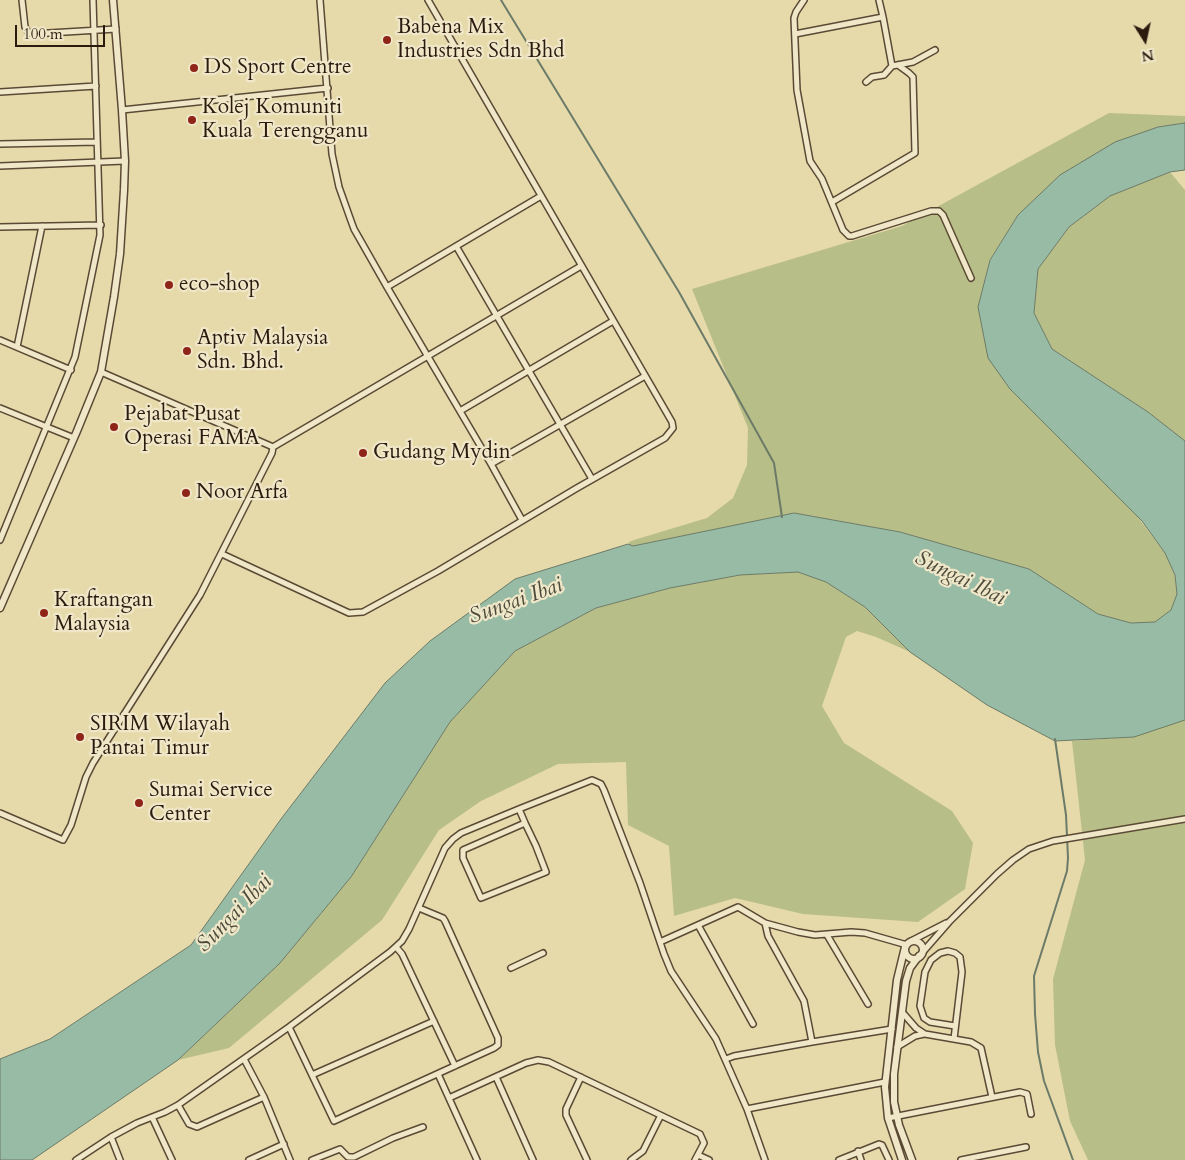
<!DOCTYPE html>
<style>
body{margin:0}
#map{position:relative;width:1185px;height:1160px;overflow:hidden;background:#e6daab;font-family:Cardo,serif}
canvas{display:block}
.north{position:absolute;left:1120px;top:15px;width:50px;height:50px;-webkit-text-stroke:4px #efe7c8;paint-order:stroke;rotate:170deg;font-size:14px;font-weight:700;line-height:20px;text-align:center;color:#2b1a0e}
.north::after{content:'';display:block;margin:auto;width:18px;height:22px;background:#2b1a0e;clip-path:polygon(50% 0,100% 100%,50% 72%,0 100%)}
.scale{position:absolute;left:15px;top:25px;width:90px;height:22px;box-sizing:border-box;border:2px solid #2b1a0e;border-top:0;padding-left:6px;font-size:15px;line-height:18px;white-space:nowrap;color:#2b1a0e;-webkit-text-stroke:4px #efe7c8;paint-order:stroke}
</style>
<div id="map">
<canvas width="1185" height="1160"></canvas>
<div class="north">N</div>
<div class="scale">100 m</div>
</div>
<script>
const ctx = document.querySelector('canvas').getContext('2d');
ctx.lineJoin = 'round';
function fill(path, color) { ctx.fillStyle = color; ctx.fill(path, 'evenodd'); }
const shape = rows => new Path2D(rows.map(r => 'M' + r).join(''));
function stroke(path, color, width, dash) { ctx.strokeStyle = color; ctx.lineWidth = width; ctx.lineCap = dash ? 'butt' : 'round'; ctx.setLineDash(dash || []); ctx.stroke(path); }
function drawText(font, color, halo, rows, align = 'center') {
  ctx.font = font + ' Cardo,serif'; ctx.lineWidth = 4.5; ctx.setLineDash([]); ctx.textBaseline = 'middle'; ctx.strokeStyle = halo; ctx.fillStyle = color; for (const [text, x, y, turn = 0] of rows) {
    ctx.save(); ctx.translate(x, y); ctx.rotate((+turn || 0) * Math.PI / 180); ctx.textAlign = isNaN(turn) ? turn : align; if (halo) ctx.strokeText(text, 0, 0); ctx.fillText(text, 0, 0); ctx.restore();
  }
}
const green = shape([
 [1109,113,1185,116,1185,123,1158,127,1018,215,990,259,978,307,1165,553,1175,576,1177,595,1171,610,1155,622,1131,623,1098,614,1029,569,900,532,794,513,633,546,629,545,629,542,634,540,707,518,733,498,747,465,748,428,692,289,902,226],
 [1170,172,1185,190,1185,441,1148,412,1052,349,1034,313,1038,269,1069,227,1110,196],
 [798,572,826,582,865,607,910,652,876,637,857,631,846,637,822,706,844,743,952,811,973,843,965,889,918,922,803,914,735,898,674,916,669,846,628,825,626,762,558,764,481,801,439,830,382,920,229,1048,178,1060,280,963,351,877,450,722,515,651,596,608,670,588,740,575],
 [1185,720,1185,1160,1088,1160,1070,1121,1055,1045,1053,979,1085,860,1072,741,1134,737]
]);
const water = shape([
 [1185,123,1185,170,1170,172,1110,196,1069,227,1038,269,1034,313,1052,349,1148,412,1185,441,1185,720,1134,737,1055,741,987,705,910,652,865,607,826,582,798,572,740,575,670,588,596,608,515,651,450,722,351,877,280,963,178,1060,32,1160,0,1160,0,1059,50,1039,191,945,281,819,385,683,430,641,515,579,628,544,633,546,794,513,900,532,1029,569,1098,614,1131,623,1155,622,1171,610,1177,594,1175,575,1165,553,1142,521,1010,389,988,358,978,307,990,260,1018,215,1060,175,1115,142,1158,127,1185,123]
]);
const stream = shape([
 [501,0,679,292,774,463,782,517],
 [1055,739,1066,815,1068,858,1067,871,1034,976,1035,1014,1038,1052,1044,1081,1073,1160]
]);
const minor = shape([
 [22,0,25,27,28,32,32,34,116,29],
 [320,0,332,154,339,187,350,218,354,229,387,287,491,464,522,520],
 [804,0,796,12,794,18,797,90,810,161,822,179,843,230,849,236,852,236,931,211,939,211,943,215,971,278],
 [883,17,892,66],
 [795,34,883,17,879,0],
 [866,82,872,77,884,75,892,66,913,62,935,50],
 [0,92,96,86],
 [122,110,328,88],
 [0,144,97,142],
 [0,166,125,161],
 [832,202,915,153,913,77,909,73,898,65],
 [0,227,101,225],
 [456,246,592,479],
 [387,287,541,196],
 [0,340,71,370],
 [17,347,42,226],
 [101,372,273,447,581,266],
 [0,408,74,438],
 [460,411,613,321],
 [491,464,645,376],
 [0,540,75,357,100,235,93,0],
 [222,554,349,613,363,612,438,571,577,488,665,438,673,428,672,422,428,0],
 [519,809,525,823,536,846,546,872,481,898,463,858,463,850,525,823],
 [0,813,63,840,71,825,86,777,93,763,200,595,272,453,273,447],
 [765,923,768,936,804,1001,812,1042],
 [698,925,753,1024],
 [827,935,868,1004],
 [911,941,946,923],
 [660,942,738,907,765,923,798,932,815,935,851,932,865,933,907,945],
 [396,947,402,954,455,1066],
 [921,954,949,922,997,874,1013,860,1029,849,1053,841,1185,819],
 [511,968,543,953],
 [902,1012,916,1028,925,1034,971,1042,981,1048,992,1097],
 [289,1027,334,1121,494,1048,498,1045,498,1038,445,921,443,918,419,908],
 [954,1039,962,972,960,957,955,953,948,951,940,953,931,960,925,972,920,1006,924,1018,930,1022,955,1026],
 [897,1047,915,1036,924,1034],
 [244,1059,264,1097,290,1160],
 [726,1059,734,1056,812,1042,892,1029],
 [438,1074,477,1160],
 [312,1075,434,1021],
 [496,1077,533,1160],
 [581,1077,566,1109,566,1115,587,1160],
 [449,1098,526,1063,538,1060,549,1062,700,1134,704,1143,695,1160],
 [178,1105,189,1124,197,1127,264,1097],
 [747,1109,885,1082],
 [152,1117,172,1160],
 [888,1118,1020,1092,1027,1094,1031,1114],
 [111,1137,120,1160],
 [858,1151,861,1160],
 [698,1155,709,1160],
 [76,1160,111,1137,137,1123,165,1112,178,1105,289,1027,390,952,402,941,409,929,445,848,453,839,461,833,519,809,592,780,601,784,604,790,640,883,664,954,671,971,716,1039,747,1109,765,1160],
 [249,1160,284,1144],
 [312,1160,340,1149,348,1157,354,1157,393,1138,423,1127],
 [631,1160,643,1151,660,1117],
 [839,1160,879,1144,882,1145,889,1160],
 [961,1160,1026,1147]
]);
const tertiary = shape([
 [0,608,77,431,101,372,114,297,120,254,124,190,125,161,122,110,113,0],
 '905 950a9 9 0 1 1 18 0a9 9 0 1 1-18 0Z',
 [902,1160,888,1118,885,1087,897,980,905,947],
 [912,1160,899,1125,894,1102,894,1074,906,981,910,968,919,956]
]);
const markers = [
 [387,40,5,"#8f2418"],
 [194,68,5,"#8f2418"],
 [192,120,5,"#8f2418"],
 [169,285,5,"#8f2418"],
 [187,351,5,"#8f2418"],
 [114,427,5,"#8f2418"],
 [363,453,5,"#8f2418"],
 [186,493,5,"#8f2418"],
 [44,613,5,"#8f2418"],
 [80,737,5,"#8f2418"],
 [139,803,5,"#8f2418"]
];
const poiNames = [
 ["Babena Mix",397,28],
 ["Industries Sdn Bhd",397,52],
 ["DS Sport Centre",204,68],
 ["Kolej Komuniti",202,108],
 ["Kuala Terengganu",202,132],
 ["eco-shop",179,285],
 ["Aptiv Malaysia",197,339],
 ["Sdn. Bhd.",197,363],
 ["Pejabat Pusat",124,415],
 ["Operasi FAMA",124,439],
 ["Gudang Mydin",373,453],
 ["Noor Arfa",196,493],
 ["Kraftangan",54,601],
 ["Malaysia",54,625],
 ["SIRIM Wilayah",90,725],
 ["Pantai Timur",90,749],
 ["Sumai Service",149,791],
 ["Center",149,815]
];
const waterNames = [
 ["Sungai Ibai",960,579,26],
 ["Sungai Ibai",516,602,-20],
 ["Sungai Ibai",235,914,-46]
];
fill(green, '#b8be87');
fill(water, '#97bba4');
stroke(water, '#6c7b68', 1);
stroke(stream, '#6c7b68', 2);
stroke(minor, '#5a4a35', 8);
stroke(tertiary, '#5a4a35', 9);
stroke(minor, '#efe7c8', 5);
stroke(tertiary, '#efe7c8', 6);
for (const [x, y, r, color] of markers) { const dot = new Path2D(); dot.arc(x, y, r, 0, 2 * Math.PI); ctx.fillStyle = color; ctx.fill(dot); stroke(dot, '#efe7c8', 2); }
drawText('21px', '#2b1a0e', '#efe7c8', poiNames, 'left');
drawText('italic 22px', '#4b4a3b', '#efe7c8', waterNames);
</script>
